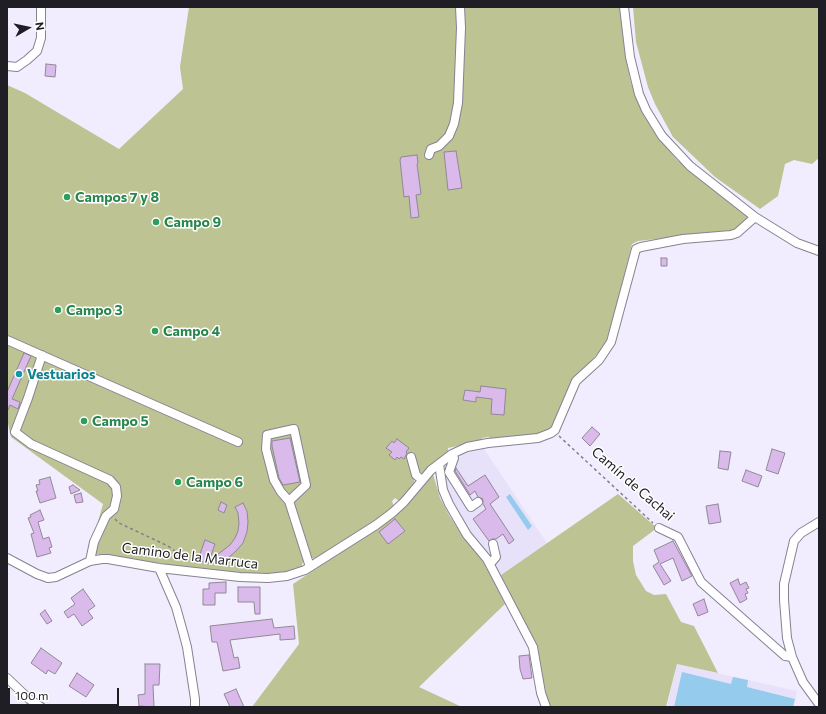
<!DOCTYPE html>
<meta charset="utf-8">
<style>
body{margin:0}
#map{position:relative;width:826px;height:714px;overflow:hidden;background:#f1edfe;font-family:Commissioner,sans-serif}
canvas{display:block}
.frame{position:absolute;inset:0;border:8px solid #1f1e24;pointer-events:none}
.north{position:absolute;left:8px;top:8px;width:40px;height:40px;-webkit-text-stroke:3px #fff;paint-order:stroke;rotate:81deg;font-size:11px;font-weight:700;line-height:16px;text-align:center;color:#1f1e24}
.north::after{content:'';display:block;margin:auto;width:14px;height:18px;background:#1f1e24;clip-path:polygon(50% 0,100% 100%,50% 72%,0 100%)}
.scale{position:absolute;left:8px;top:688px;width:111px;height:18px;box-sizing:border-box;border:2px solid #1f1e24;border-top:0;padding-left:5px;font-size:12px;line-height:14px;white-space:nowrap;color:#1f1e24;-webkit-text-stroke:3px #fff;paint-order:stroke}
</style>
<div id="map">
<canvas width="826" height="714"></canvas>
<div class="frame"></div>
<div class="north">N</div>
<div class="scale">100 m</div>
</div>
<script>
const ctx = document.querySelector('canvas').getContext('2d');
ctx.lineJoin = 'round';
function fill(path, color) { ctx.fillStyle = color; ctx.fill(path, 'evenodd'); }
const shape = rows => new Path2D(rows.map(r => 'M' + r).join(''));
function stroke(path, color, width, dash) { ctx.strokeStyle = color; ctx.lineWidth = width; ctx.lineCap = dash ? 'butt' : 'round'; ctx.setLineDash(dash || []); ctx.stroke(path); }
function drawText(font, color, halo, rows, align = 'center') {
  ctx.font = font + ' Commissioner,sans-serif'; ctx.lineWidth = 3; ctx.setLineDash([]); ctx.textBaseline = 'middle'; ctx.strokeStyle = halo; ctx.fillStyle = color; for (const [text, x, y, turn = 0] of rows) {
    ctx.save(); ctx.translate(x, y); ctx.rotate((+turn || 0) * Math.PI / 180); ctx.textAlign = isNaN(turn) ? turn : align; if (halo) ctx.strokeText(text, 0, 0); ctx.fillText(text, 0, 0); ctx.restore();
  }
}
const built = shape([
 [484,449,547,543,501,575,490,558,467,528,454,507,447,492,444,473,445,466,449,461,457,462,462,454],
 [677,664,797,691,794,707,667,707]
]);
const green = shape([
 [189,7,620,7,626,60,631,83,641,110,655,133,677,160,749,217,740,227,729,231,638,241,632,244,613,320,605,345,570,385,555,422,550,429,545,433,491,440,489,437,482,438,482,441,448,448,448,454,431,465,423,473,417,472,414,478,414,483,399,501,395,498,392,501,394,507,366,526,316,558,311,558,303,562,301,568,285,574,242,575,89,553,103,504,11,437,7,419,7,85,25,93,119,149,183,89,180,67],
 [633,7,819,7,819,158,812,164,794,160,785,164,778,196,760,209,715,177,673,137,655,104,648,87,636,42],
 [433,474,440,498,449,515,462,535,479,555,492,577,505,604,419,687,462,707,252,707,299,644,293,584,365,536],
 [618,494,657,528,633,546,633,561,636,575,646,591,654,595,666,594,681,622,694,626,718,673,677,664,666,707,550,707,542,679,513,603,501,575]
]);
const water = shape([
 [510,494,532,526,528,530,506,497],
 [682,672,731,684,733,677,748,680,747,687,795,699,793,707,674,707]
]);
const building = shape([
 [46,64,56,65,55,77,45,76,46,64],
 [456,151,462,188,448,190,444,152,456,151],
 [417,155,418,163,417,164,421,194,416,195,419,217,411,218,409,196,404,197,400,160,401,157,417,155],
 [661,258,667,258,667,266,661,266,661,258],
 [24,353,31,356,12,399,20,402,18,409,10,405,7,412,7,392,24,353],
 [481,386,506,389,504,415,491,414,492,399,476,397,476,402,463,400,465,390,480,392,481,386],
 [592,427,600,434,590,446,582,438,592,427],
 [290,438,300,482,283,485,279,478,272,446,272,441,290,438],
 [397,439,409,448,406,452,407,453,404,459,401,457,399,459,397,457,395,460,389,455,392,452,386,448,392,441,394,443,397,439],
 [772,449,785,453,778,474,766,470,772,449],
 [720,451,731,452,728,470,718,468,720,451],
 [456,468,468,486,485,475,499,497,490,504,514,540,509,544,503,534,496,539,492,539,489,541,473,519,486,509,483,504,483,499,478,497,475,491,470,495,455,471,456,468],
 [746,470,762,476,758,487,742,481,746,470],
 [50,477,56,498,40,503,36,491,38,491,36,485,40,484,39,480,50,477],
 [73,485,80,490,71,494,69,487,73,485],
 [81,493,83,502,76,503,74,495,81,493],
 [221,502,227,505,224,513,218,510,221,502],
 [243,503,247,511,248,522,247,532,243,543,236,551,228,558,219,561,217,555,230,545,235,538,238,531,239,523,238,513,235,507,243,503],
 [718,504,721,522,709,524,706,506,718,504],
 [40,510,44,520,38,522,43,539,49,537,52,547,49,548,51,553,37,557,31,534,34,533,28,518,31,517,30,515,40,510],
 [395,519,405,531,388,544,379,532,395,519],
 [205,540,215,544,208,564,198,560,205,540],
 [673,541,692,576,682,581,673,558,660,564,671,581,664,585,653,566,659,562,654,550,673,541],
 [738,579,740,585,746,582,749,588,746,589,748,593,745,594,747,599,740,603,730,583,738,579],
 [226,582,226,593,215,593,215,605,203,605,203,589,209,589,209,583,226,582],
 [238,587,260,587,260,614,255,614,254,602,238,602,238,587],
 [83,589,95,606,88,611,93,618,82,626,74,614,68,618,64,612,75,604,71,598,83,589],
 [704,599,708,612,698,616,693,604,704,599],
 [45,610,52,621,47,624,40,614,45,610],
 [272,619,274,628,294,626,295,639,280,640,280,634,230,640,234,658,238,657,240,668,223,671,217,642,212,642,210,626,272,619],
 [41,648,62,663,55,674,48,670,46,674,31,663,41,648],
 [529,655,532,678,523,679,520,669,519,656,529,655],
 [145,664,160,664,159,685,153,685,154,707,139,706,138,695,145,694,145,664],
 [77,673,94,685,86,697,69,686,77,673],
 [236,689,244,707,230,707,224,694,236,689]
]);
const path = shape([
 [559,436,653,523],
 [115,519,119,523,168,546,189,561]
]);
const minor = shape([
 [624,7,630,57,639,94,646,110,662,136,690,166,755,217,797,243,819,251],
 [7,66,17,67,27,60,37,51,41,38,41,7],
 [429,155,431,149,439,146,449,136,454,124,458,103,461,28,460,7],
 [7,340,238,442],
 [42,355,28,398,15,432,31,444,110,480,116,487,117,496,114,509,106,516,94,542,90,561],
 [452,454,454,458,449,472,471,507,478,502],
 [411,457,416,475,422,480],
 [439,464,443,490,449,504,467,535,487,559,533,647,541,693,546,707],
 [289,501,281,492,274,480,266,449,267,435,294,429,306,485,289,501,310,567],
 [819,522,801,533,794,541,784,584,784,600,787,638,792,657,803,682,819,704],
 [659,528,678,537,701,582,785,656,792,657],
 [7,558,37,574,48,578,56,577,90,561,102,559,108,559,159,568,240,577,268,578,287,576,305,570,376,525,392,513,404,502,431,470,452,454,467,447,488,443,538,438,551,433,555,430,576,381,599,360,611,342,636,249,641,247,683,239,731,235,737,233,755,217],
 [490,564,496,557,493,544],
 [159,568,176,607,183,632,187,647,195,699,195,707],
 [7,678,29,699,41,707]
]);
const markers = [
 [67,197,4,"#2e9e5b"],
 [156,222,4,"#2e9e5b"],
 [58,310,4,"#2e9e5b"],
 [155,331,4,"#2e9e5b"],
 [19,374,4,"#0f9aa8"],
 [84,421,4,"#2e9e5b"],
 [178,482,4,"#2e9e5b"]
];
const leisureNames = [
 ["Campos 7 y 8",75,197],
 ["Campo 9",164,222],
 ["Campo 3",66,310],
 ["Campo 4",163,331],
 ["Campo 5",92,421],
 ["Campo 6",186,482]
];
const cultureNames = [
 ["Vestuarios",27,374]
];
const streetNames = [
 ["Camín de Cachai",633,484,41],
 ["Camino de la Marruca",190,556,7]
];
fill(built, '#e7e1fa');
fill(green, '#bec393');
fill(water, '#95cced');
fill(building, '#d9baea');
stroke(building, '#918896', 1);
stroke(minor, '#868292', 10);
stroke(path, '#817f8a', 1.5, [3, 3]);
stroke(minor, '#fff', 8);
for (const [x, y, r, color] of markers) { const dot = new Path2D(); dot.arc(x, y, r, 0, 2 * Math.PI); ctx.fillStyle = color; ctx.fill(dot); stroke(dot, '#fff', 1.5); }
drawText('bold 14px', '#27864d', '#fff', leisureNames, 'left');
drawText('bold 14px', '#0d838f', '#fff', cultureNames, 'left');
drawText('14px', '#1f1e24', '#fff', streetNames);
</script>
